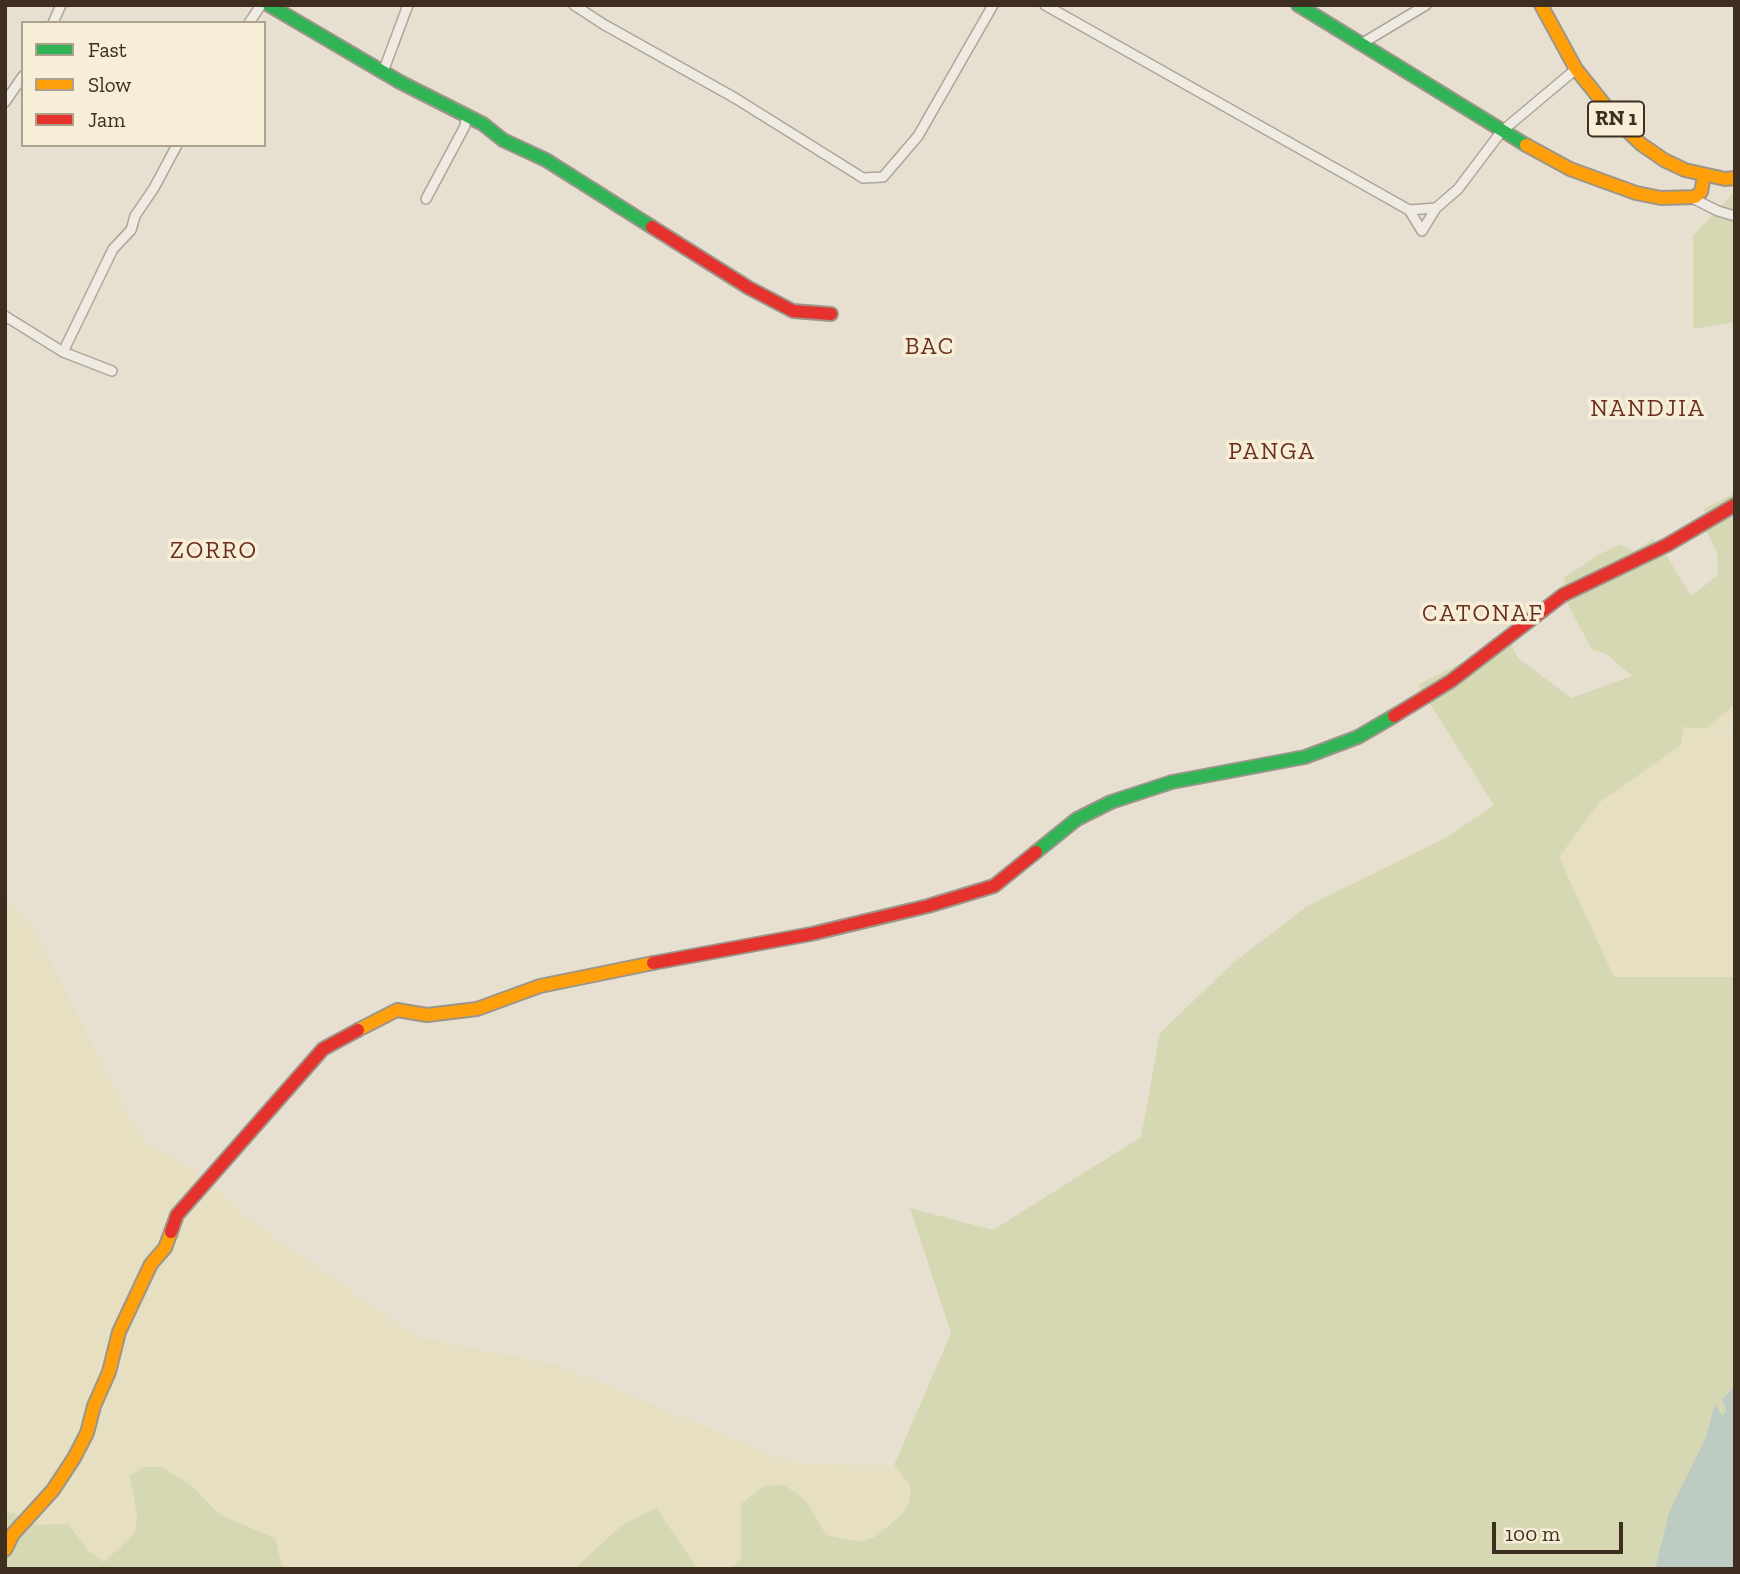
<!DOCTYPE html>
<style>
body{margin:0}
#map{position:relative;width:1740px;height:1574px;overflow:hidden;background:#e7e0d1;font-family:"Zilla Slab",serif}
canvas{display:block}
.frame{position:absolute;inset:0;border:7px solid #3d2e20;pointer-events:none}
.legend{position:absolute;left:21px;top:21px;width:245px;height:126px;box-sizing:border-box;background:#f7eed8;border:2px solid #ada18e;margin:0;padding:9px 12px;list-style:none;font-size:21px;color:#3d2e20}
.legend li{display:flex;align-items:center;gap:14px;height:35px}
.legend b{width:35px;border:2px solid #ada18e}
.scale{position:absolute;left:1492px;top:1522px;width:131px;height:32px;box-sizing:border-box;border:4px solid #3d2e20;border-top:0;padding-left:9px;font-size:21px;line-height:24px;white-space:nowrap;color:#3d2e20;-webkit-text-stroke:5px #f7eed8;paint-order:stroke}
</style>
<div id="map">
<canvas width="1740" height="1574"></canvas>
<div class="frame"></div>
<ul class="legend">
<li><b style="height:9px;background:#30b455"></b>Fast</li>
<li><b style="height:9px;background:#ff9f0a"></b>Slow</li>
<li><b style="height:9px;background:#e5322d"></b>Jam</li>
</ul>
<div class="scale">100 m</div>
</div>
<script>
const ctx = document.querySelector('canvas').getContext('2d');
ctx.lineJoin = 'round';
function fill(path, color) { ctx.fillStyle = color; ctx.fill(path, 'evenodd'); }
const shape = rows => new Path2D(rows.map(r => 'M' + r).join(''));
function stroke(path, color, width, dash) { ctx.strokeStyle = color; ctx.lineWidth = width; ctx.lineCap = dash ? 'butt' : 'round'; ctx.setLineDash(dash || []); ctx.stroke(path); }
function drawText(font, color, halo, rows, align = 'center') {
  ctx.font = font + ' "Zilla Slab",serif'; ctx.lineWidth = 7; ctx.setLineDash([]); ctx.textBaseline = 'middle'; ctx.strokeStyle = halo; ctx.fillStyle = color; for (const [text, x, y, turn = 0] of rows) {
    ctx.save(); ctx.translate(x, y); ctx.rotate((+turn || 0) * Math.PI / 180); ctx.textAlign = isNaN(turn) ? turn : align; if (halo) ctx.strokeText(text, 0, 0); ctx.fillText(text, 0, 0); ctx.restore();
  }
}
const farmland = shape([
 [1735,704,1735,720,1722,731,1735,733,1735,977,1614,977,1559,857,1600,802,1681,745,1684,727,1706,729],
 [5,897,27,918,142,1139,206,1178,249,1219,417,1337,561,1366,789,1462,848,1465,894,1465,910,1485,910,1501,901,1515,875,1537,859,1542,826,1535,809,1505,797,1493,783,1485,764,1486,741,1504,741,1558,733,1566,724,1569,698,1569,656,1508,621,1526,574,1569,283,1569,275,1538,220,1515,191,1485,130,1476,137,1516,135,1533,104,1562,89,1551,68,1524,27,1525,15,1514,5,1512]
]);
const green = shape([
 [1735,191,1735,322,1693,329,1693,236],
 [1735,493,1735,704,1706,729,1684,727,1681,745,1600,802,1559,857,1614,977,1735,977,1735,1384,1722,1400,1726,1412,1721,1417,1715,1405,1706,1437,1669,1512,1655,1569,724,1569,733,1566,741,1558,741,1504,764,1486,783,1485,797,1493,809,1505,826,1535,859,1542,875,1537,901,1515,910,1501,910,1485,894,1465,951,1333,910,1208,993,1230,1141,1137,1160,1033,1232,964,1306,907,1447,837,1494,805,1418,685,1508,639,1518,658,1571,698,1632,676,1605,653,1592,650,1563,595,1565,577,1600,554,1620,545,1634,551,1653,539,1666,555,1691,596,1718,575,1717,552,1707,532,1704,509],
 [144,1467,161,1467,191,1485,220,1515,275,1538,283,1569,5,1569,5,1512,15,1513,27,1525,68,1524,89,1551,104,1562,135,1533,137,1516,130,1476],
 [656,1508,698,1569,574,1569,621,1526]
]);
const water = shape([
 [1735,1384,1735,1569,1655,1569,1669,1512,1706,1437,1715,1404,1722,1416,1726,1411,1722,1400]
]);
const street = shape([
 [574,5,603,24,735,98,863,178,883,177,918,136,993,5],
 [1045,5,1409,210,1436,208,1458,189,1501,132,1576,69],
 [53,23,61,5],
 [249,23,261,5],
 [1361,44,1426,5],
 [383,72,408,5],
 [5,102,23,76],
 [1692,198,1718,211,1735,216],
 [426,199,465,126,466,117],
 [1409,210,1422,231,1436,208],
 [5,316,63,352,112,371],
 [63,352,113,249,131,230,135,216,154,188,177,145]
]);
const fast = shape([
 [269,5,400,82,483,124,503,140,546,160,652,227],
 [1298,5,1526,145],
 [1036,852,1077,819,1111,802,1172,782,1305,757,1358,737,1394,716]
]);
const slow = shape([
 [1541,5,1576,69,1620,124,1641,144,1664,160,1685,170,1725,179,1735,178],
 [1526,145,1570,169,1636,193,1661,198,1695,197,1701,192,1704,176],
 [358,1030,397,1010,427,1015,477,1009,540,986,653,963],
 [5,1550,13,1534,53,1490,74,1458,87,1433,94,1406,109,1372,119,1332,151,1264,165,1248,171,1232]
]);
const jam = shape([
 [652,227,749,288,793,311,831,314],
 [1394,716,1451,681,1563,595,1667,545,1735,505],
 [653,963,811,934,928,906,994,886,1036,852],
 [171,1232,177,1215,323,1049,358,1030]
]);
const shields = [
 [1616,119,56]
];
const shieldNames = [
 ["RN 1",1616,119]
];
const neighbourhoodNames = [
 ["BAC",930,347],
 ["NANDJIA",1648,409],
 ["PANGA",1272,452],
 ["ZORRO",214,551],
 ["CATONAF",1483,614]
];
fill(farmland, '#e6dfc2');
fill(green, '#d6d7b3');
fill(water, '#bcccc2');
stroke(street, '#ada599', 12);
stroke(fast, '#9c958a', 16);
stroke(slow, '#9c958a', 16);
stroke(jam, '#9c958a', 16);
stroke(street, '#efebe3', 9);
stroke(fast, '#30b455', 12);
stroke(slow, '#ff9f0a', 12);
stroke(jam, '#e5322d', 12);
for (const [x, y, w] of shields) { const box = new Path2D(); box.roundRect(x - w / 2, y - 17.5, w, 35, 5); ctx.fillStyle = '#f7eed8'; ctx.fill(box); stroke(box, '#3d2e20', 2); }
drawText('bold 21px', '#3d2e20', null, shieldNames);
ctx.letterSpacing = '2px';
drawText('24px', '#6b2e1e', '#f7eed8', neighbourhoodNames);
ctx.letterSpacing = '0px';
</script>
